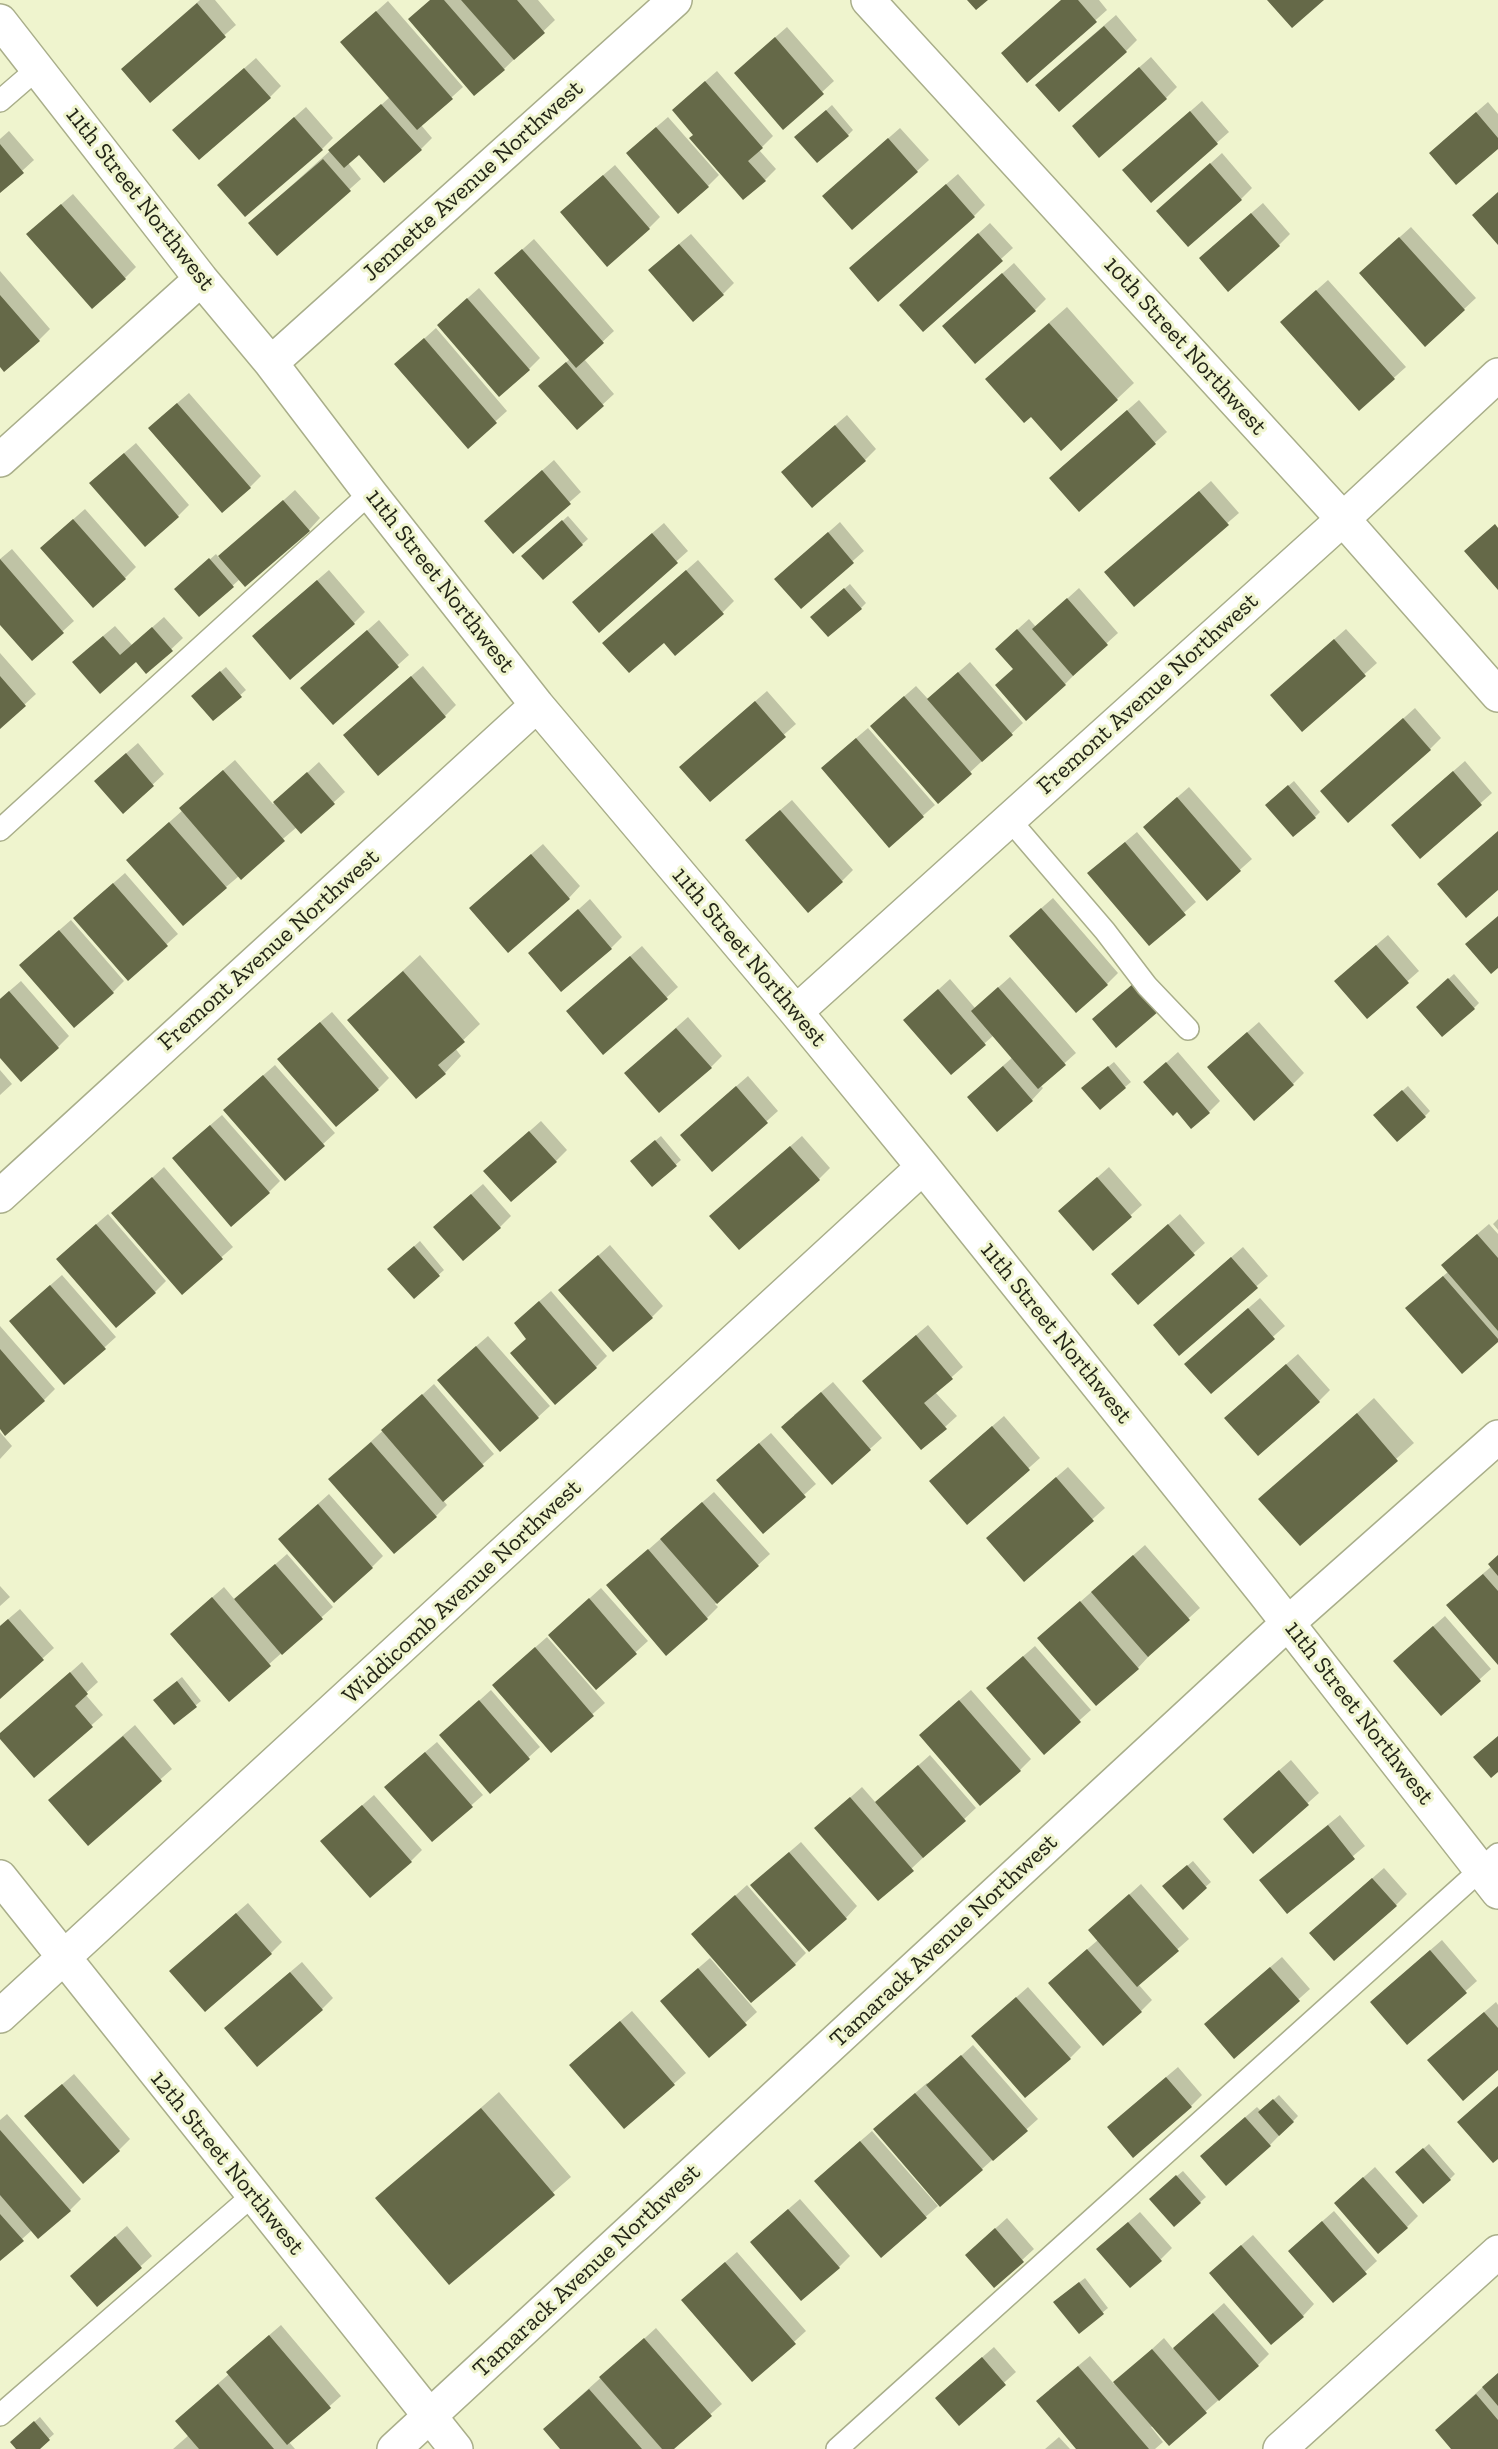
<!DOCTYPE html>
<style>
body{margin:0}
canvas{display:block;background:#eff4ce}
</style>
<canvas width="1498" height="2449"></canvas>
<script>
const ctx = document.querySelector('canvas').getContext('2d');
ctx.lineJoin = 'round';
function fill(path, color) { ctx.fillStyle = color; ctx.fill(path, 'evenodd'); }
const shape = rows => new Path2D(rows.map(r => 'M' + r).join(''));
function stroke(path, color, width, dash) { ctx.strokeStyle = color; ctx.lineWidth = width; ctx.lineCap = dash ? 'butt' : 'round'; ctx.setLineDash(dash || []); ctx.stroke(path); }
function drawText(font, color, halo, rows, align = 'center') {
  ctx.font = font + ' "Zilla Slab",serif'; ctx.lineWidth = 6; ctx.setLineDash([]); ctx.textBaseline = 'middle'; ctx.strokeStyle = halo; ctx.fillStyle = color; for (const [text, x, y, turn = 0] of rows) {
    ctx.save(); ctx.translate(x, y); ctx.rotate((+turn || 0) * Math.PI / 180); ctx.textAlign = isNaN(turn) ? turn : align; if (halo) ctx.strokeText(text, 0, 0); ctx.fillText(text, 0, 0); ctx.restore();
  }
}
const shadow = shape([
 [200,0,215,0,236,25,151,100,134,58],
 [430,0,538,0,555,20,504,69],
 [1062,0,1099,0,1107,10,1027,81,1003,53],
 [388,1,463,87,421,125,432,138,421,149,359,153,348,163,361,179,277,254,262,212,390,97,342,42],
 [1116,15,1137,40,1126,51,1048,74],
 [787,27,834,81,783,128,747,62],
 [1151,57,1177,87,1166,98,1085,115],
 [256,58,281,86,270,97,186,119],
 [717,71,773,136,759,150,776,169,765,180,685,99],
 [1202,101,1229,132,1151,201,1136,159],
 [1488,102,1498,114,1498,147,1442,142],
 [832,105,853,130,848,135,802,132],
 [306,107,333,138,322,149,230,174],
 [668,117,719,175,708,186,639,142],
 [900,128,929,160,917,171,835,185],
 [9,131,34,160,0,191,0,139],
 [1222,153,1252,188,1241,199,1158,211],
 [615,165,660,217,649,228,573,201],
 [958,174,985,205,974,216,862,257],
 [73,194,136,267,125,278,40,223],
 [1263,203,1290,234,1279,245,1212,247],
 [990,223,1013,248,923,330,912,294],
 [1411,227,1476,298,1425,345,1372,262],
 [691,234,734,283,723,294,661,259],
 [534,239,614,331,584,359,614,394,577,428,552,375,570,359,496,273],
 [1014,263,1046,299,1035,310,944,326],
 [0,271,50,329,39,340,0,365],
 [1328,280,1406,367,1359,409,1293,311],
 [479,288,540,358,529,369,450,314],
 [1067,307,1134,383,1117,399,1031,415,1004,362],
 [436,328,507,411,468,446,396,364],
 [189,393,261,476,250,487,161,417],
 [1139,400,1167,432,1079,510,1062,467],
 [847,415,876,449,865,460,794,461],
 [136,443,189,505,178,516,102,472],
 [554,460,581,492,513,552,497,510],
 [1211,481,1239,513,1134,604,1117,561],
 [295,490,320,518,309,530,240,579,200,615,182,584,216,554,219,558],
 [85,509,136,567,125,578,53,537],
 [568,516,588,539,543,578,529,551],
 [840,522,864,551,801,607,788,568],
 [664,523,688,551,599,630,585,591],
 [12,549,74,621,32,659,0,623,0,559],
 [698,560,734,601,723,612,675,654,664,641,616,632],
 [329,570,365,612,354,623,265,625],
 [850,584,866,603,861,608,817,612],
 [1079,588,1118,633,1075,672,1076,673,1065,684,1014,669,1008,638,1029,619,1036,627],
 [164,617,183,638,147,672,136,660,85,651,115,626,132,645],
 [379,620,409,655,333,723,302,688],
 [1346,629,1377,663,1302,730,1283,684],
 [0,653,36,694,0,727],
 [970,662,1023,723,938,802,883,715,916,686,928,699],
 [423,666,456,705,445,716,356,724],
 [226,667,246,690,213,719,198,691],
 [767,691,796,724,710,800,692,756],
 [1415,708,1441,738,1430,749,1322,791],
 [868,728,935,805,890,845,834,757],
 [138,743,164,774,123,812,107,770],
 [235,760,273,804,319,762,345,792,301,832,297,827,226,887,139,849,183,810,192,797],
 [1465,761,1492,793,1420,857,1404,814],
 [1294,781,1320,812,1315,817,1272,800],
 [1189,787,1252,859,1207,899,1156,816],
 [792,800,853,870,842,881,758,829],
 [1137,832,1196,902,1149,944,1101,862],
 [543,844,580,886,569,898,482,897],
 [125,873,178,934,128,979,86,907],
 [1053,898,1118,973,1107,984,1022,925],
 [590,899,622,937,611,948,530,953],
 [71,920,124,981,113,992,32,954],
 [1388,935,1419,971,1367,1017,1347,970],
 [642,946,678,987,666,998,579,1000],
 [420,955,480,1024,455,1048,461,1056,445,1073,349,1020],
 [1454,974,1479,1003,1474,1008,1423,1002],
 [1010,977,1076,1053,1040,1085,1043,1088,1032,1100,997,1130,980,1086,1013,1057,994,1035,951,1073,905,1020,950,979,975,1008],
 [21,981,69,1036,58,1047,0,1056,0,999],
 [332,1012,389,1078,378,1089,290,1048],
 [688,1017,722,1056,711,1067,637,1062],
 [1259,1022,1304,1073,1293,1084,1220,1056],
 [1178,1052,1220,1101,1209,1112,1157,1071],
 [1114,1062,1131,1082,1100,1108,1088,1083],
 [275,1065,335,1133,285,1179,236,1099],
 [0,1070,12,1084,0,1095],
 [748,1076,778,1111,712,1170,693,1124],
 [1408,1086,1430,1111,1425,1116,1380,1110],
 [222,1115,280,1181,269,1192,185,1147],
 [541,1121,567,1150,556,1161,497,1160],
 [661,1136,681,1160,653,1185,637,1156],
 [802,1136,830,1168,819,1179,711,1216],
 [164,1167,233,1247,182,1292,113,1213],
 [1109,1167,1142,1205,1093,1249,1060,1211],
 [483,1184,511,1216,500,1227,446,1216],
 [108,1214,166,1281,155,1292,69,1248],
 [1180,1214,1205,1243,1138,1303,1124,1263],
 [1498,1219,1498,1230,1493,1224],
 [1489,1224,1498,1234,1498,1340,1418,1297,1448,1272,1454,1254],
 [420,1241,444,1270,414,1297,394,1264],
 [610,1245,663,1306,652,1317,572,1279],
 [1243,1247,1268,1276,1180,1354,1166,1314],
 [62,1275,116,1337,65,1383,22,1310],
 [551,1291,607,1356,596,1367,528,1338,527,1312],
 [1260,1298,1285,1326,1211,1392,1197,1353],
 [928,1325,963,1367,935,1392,957,1416,922,1448,875,1370],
 [0,1326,55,1389,44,1400,0,1427],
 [488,1336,550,1406,538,1417,450,1369],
 [1298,1354,1330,1390,1319,1401,1237,1407],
 [833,1382,882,1438,832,1483,794,1415],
 [434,1384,494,1454,443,1500,447,1505,436,1516,342,1468],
 [1374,1398,1414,1443,1300,1544,1261,1499],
 [1004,1416,1040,1458,967,1523,942,1470],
 [0,1432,12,1446,0,1459],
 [771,1433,816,1484,763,1532,729,1469],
 [1068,1467,1105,1508,1024,1580,999,1527],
 [714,1492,770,1554,715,1604,718,1607,707,1618,608,1585],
 [329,1494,383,1556,372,1567,291,1528],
 [1145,1545,1200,1608,1148,1655,1149,1656,1138,1668,1039,1638],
 [287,1554,333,1607,229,1700,183,1623,224,1587,235,1600],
 [1498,1556,1498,1663,1459,1594,1492,1566],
 [0,1586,10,1597,0,1606],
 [601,1588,648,1641,596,1688,561,1624],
 [20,1609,54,1648,0,1697,0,1626],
 [1445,1616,1491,1669,1441,1714,1406,1650],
 [547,1637,605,1703,551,1751,505,1674],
 [1035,1646,1091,1710,1044,1752,999,1677],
 [82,1662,98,1682,85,1694,103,1715,34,1776,0,1735],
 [182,1677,201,1701,174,1723,160,1694],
 [491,1690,540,1747,490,1792,441,1735],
 [971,1690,1031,1759,1020,1770,932,1724],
 [135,1725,172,1769,88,1844,61,1789],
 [437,1742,483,1795,432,1840,397,1776],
 [930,1755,976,1808,879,1899,816,1828,862,1787,876,1803],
 [1291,1760,1319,1793,1253,1852,1236,1808],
 [374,1795,422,1850,411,1861,334,1830],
 [1340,1815,1365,1846,1287,1911,1273,1869],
 [801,1842,857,1906,846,1918,764,1874],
 [1193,1861,1211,1882,1183,1907,1169,1881],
 [1384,1868,1407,1894,1396,1905,1322,1922],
 [1141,1884,1189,1939,1138,1984,1152,2000,1141,2011,1061,1972,1098,1940,1090,1930],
 [747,1885,806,1953,795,1964,693,1934],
 [248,1903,282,1942,271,1953,182,1960],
 [1442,1940,1477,1981,1407,2043,1383,1991],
 [1282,1957,1310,1989,1234,2057,1217,2013],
 [710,1958,757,2012,709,2056,673,1990],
 [302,1962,333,1998,322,2009,237,2017],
 [1028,1987,1081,2047,1070,2058,985,2025],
 [1496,2002,1498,2005,1498,2068,1441,2049],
 [632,2011,686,2073,625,2127,582,2054],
 [973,2045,1038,2119,982,2169,886,2118,927,2083,929,2085],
 [1178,2067,1202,2095,1191,2106,1120,2116],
 [74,2074,130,2139,119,2150,26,2116],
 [499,2092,571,2177,449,2283,377,2198],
 [1279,2095,1298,2116,1270,2145,1213,2145,1257,2107,1261,2111],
 [7,2114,81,2199,70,2210,32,2230,0,2259,0,2120],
 [872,2131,938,2206,881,2256,827,2170],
 [1429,2144,1455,2174,1450,2179,1402,2167],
 [1375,2167,1418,2216,1407,2227,1347,2192],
 [1183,2171,1206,2197,1174,2225,1156,2193],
 [800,2199,850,2256,839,2267,763,2231],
 [1334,2211,1377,2261,1333,2301,1301,2240],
 [1140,2212,1172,2248,1161,2259,1110,2238],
 [1007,2218,1034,2249,994,2286,978,2244],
 [127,2226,152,2256,97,2305,83,2265],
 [1253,2235,1314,2304,1303,2316,1222,2262],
 [737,2252,806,2331,752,2380,694,2289],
 [1085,2278,1108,2308,1079,2332,1060,2297],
 [1224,2303,1269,2354,1258,2365,1169,2444,1153,2426,1151,2427,1163,2442,1155,2449,1078,2449,1049,2390,1090,2356,1114,2384,1164,2338,1173,2349],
 [281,2325,341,2396,289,2442,295,2449,173,2449,189,2435,188,2410,229,2374,239,2361],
 [656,2328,722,2404,671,2449,562,2449,556,2418],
 [994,2347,1016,2372,959,2423,948,2387],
 [1498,2373,1498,2449,1453,2449,1448,2419],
 [40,2417,54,2434,37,2449,18,2449,17,2437],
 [1059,2437,1070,2449,1045,2449]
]);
const building = shape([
 [430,0,444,0,505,70,474,96,408,19],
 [461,0,517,0,545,33,514,60],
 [967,0,988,0,976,10],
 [1061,0,1078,0,1097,22,1027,83,1001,53],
 [1267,0,1324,0,1292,28],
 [197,3,226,37,150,103,121,69],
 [376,11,453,99,417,130,340,42],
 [1104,26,1127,52,1059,112,1035,85],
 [775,37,824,94,783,130,734,73],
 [1139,67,1167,99,1099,158,1072,126],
 [244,68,271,98,199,160,172,130],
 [705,81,763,148,748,161,766,181,743,200,689,138,693,135,672,110],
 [381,104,422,150,384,183,359,155,344,168,328,150],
 [826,110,849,136,817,163,794,137],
 [1190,111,1218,144,1151,203,1122,170],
 [1476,112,1498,138,1498,149,1456,185,1429,153],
 [294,117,323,150,245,217,217,185],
 [656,127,709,187,678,214,626,153],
 [888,138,918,172,852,230,822,196],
 [0,144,24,173,0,193],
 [323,159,351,191,277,256,248,223],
 [1210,163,1242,200,1188,247,1156,211],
 [603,175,650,229,607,267,560,212],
 [946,184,975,217,878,302,849,268],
 [1498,192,1498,245,1472,215],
 [61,204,126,279,92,309,26,234],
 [1251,213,1280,246,1228,292,1199,258],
 [978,233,1003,261,923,332,899,305],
 [1399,237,1465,310,1425,347,1359,273],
 [679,244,724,295,693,322,648,270],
 [522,249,604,343,576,368,494,273],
 [1002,273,1036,311,975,364,942,326],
 [1316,290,1395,379,1359,411,1280,322],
 [0,295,40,341,4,372,0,367],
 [467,298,530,370,499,397,437,325],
 [1049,323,1118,400,1061,451,1031,417,1024,423,985,379],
 [424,338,497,423,468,449,394,364],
 [566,362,604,406,577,430,538,386],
 [177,403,251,488,222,513,148,428],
 [1127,410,1156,444,1079,512,1049,478],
 [835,425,866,461,812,508,781,472],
 [124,453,179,517,145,547,89,483],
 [542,470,571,504,513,554,484,521],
 [1199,491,1229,525,1134,607,1104,572],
 [283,500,310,531,245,587,218,556],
 [73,519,126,579,93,608,40,548],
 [562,520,583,545,543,580,521,556],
 [1495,524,1498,528,1498,590,1464,551],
 [828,532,854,563,801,609,774,579],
 [652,533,678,563,599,633,572,602],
 [209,558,234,587,199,617,174,589],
 [0,559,64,633,32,661,0,625],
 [686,570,724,614,675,656,664,643,629,673,602,643],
 [317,580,355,624,290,680,252,636],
 [844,588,862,609,828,637,810,617],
 [1067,598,1108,645,1073,676,1032,629],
 [152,627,173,651,146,674,136,662,100,694,72,662,103,636,120,655],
 [1017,629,1066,685,1026,721,995,685,1013,669,995,649],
 [367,630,399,667,333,725,300,688],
 [1334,639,1366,676,1302,732,1270,695],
 [220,671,242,697,213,721,191,696],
 [958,672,1013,735,982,762,927,699],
 [0,676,26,706,0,729],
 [411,676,446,717,378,776,343,735],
 [904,696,972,774,938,804,870,726],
 [755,701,786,737,710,802,679,767],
 [1403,718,1431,750,1348,823,1320,791],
 [856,738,924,817,889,848,821,768],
 [126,753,154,786,123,814,94,781],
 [223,770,285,841,241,880,179,808],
 [1453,771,1482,805,1420,859,1391,825],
 [307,772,335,804,301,834,273,802],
 [1288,785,1316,818,1293,837,1265,805],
 [1177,797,1241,871,1207,901,1143,827],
 [780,810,843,882,808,913,745,840],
 [169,822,227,888,183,926,126,860],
 [1498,831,1498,890,1466,918,1437,884],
 [1125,842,1186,915,1149,946,1087,873],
 [531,854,570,899,508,953,469,908],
 [113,883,168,946,128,981,73,918],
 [1041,908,1108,985,1076,1013,1009,936],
 [578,909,612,949,561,992,528,953],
 [1498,916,1498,968,1491,974,1465,944],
 [59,930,114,993,74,1028,19,965],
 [1376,945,1409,983,1367,1019,1334,981],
 [630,956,668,999,603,1055,566,1011],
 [403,971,465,1042,438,1065,446,1074,416,1099,347,1020],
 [1448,978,1475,1009,1442,1037,1416,1007],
 [1134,983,1159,1011,1116,1048,1092,1019],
 [998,987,1066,1065,1038,1089,971,1011],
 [938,989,986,1045,951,1075,903,1020],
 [9,991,59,1048,21,1082,0,1058,0,999],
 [320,1022,379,1090,336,1127,277,1059],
 [676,1028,712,1068,659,1113,624,1073],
 [1247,1032,1294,1085,1254,1121,1207,1067],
 [1166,1062,1210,1113,1191,1129,1177,1112,1173,1116,1143,1082],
 [1003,1066,1033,1101,997,1132,967,1097],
 [1108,1066,1126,1088,1100,1110,1081,1088],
 [263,1075,325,1146,285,1181,223,1110],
 [736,1086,768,1123,712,1172,680,1135],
 [1402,1090,1426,1117,1397,1142,1373,1115],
 [210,1125,270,1193,231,1227,172,1158],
 [529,1131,557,1162,511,1202,483,1171],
 [655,1140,677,1166,652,1187,630,1161],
 [790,1146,820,1180,739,1250,709,1216],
 [152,1177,223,1259,182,1295,111,1213],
 [1097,1177,1132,1217,1093,1251,1058,1211],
 [471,1194,501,1228,463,1261,433,1227],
 [96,1224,156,1293,116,1328,56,1259],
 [1168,1224,1195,1255,1138,1305,1111,1274],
 [1477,1234,1498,1258,1498,1331,1441,1265],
 [414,1246,440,1276,414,1299,387,1269],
 [598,1255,653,1318,613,1352,558,1290],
 [1231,1257,1258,1288,1179,1356,1153,1325],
 [1443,1276,1498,1339,1498,1342,1462,1374,1405,1308],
 [50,1285,106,1349,64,1385,9,1321],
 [539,1301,597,1368,555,1405,510,1353,526,1339,514,1323],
 [1248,1308,1275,1339,1211,1394,1184,1364],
 [916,1335,953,1379,924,1403,947,1429,921,1450,862,1381],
 [476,1346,539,1418,500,1452,437,1380],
 [0,1349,45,1401,5,1436,0,1429],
 [1286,1364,1320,1402,1258,1456,1224,1418],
 [821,1392,871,1450,832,1485,781,1427],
 [422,1394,484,1466,443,1502,381,1430],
 [1357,1413,1398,1461,1300,1546,1258,1499],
 [992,1426,1030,1470,967,1525,929,1481],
 [371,1442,437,1517,394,1554,328,1479],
 [759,1443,806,1497,763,1534,716,1480],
 [1056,1477,1094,1521,1024,1582,986,1538],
 [702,1502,759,1566,717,1604,660,1539],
 [318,1504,373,1568,334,1603,278,1539],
 [648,1549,708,1619,666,1656,606,1585],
 [1133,1555,1190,1620,1148,1657,1091,1592],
 [1498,1555,1498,1576,1488,1564],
 [275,1564,323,1619,282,1655,234,1599],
 [1483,1574,1498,1591,1498,1665,1446,1605],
 [212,1597,271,1666,229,1702,170,1634],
 [589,1598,637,1654,596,1690,548,1635],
 [1080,1601,1139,1669,1096,1706,1037,1638],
 [8,1619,44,1660,0,1699,0,1626],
 [1433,1626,1481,1681,1441,1716,1393,1661],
 [535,1647,594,1716,551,1753,492,1685],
 [1023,1656,1081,1722,1044,1755,986,1688],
 [70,1672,88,1694,75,1706,93,1727,34,1778,0,1739,0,1733],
 [177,1681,197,1707,174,1725,153,1700],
 [479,1700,530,1759,490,1794,439,1735],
 [959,1700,1021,1771,980,1806,919,1735],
 [123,1736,162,1781,88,1846,48,1800],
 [1498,1736,1498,1772,1491,1778,1473,1757],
 [425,1752,473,1807,432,1842,384,1787],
 [918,1765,966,1821,923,1858,875,1802],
 [1279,1770,1309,1805,1253,1854,1223,1819],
 [850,1797,914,1871,878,1901,814,1828],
 [362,1805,412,1862,370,1898,320,1841],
 [1328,1825,1355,1859,1287,1914,1259,1880],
 [789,1852,847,1919,809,1952,750,1885],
 [1187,1865,1207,1888,1183,1910,1162,1886],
 [1372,1878,1397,1906,1334,1961,1309,1933],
 [1129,1894,1179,1951,1137,1987,1088,1930],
 [735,1895,796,1965,751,2003,691,1934],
 [236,1913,272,1954,205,2012,169,1971],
 [1087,1949,1142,2012,1103,2046,1048,1983],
 [1430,1950,1467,1993,1407,2045,1370,2002],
 [1270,1967,1300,2001,1234,2059,1204,2024],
 [698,1968,747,2025,709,2058,660,2001],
 [290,1972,323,2010,257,2067,224,2028],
 [1016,1997,1071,2059,1025,2098,971,2036],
 [1484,2012,1498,2028,1498,2070,1463,2101,1427,2060],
 [620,2021,675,2085,624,2129,569,2065],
 [961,2055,1028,2131,993,2161,926,2085],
 [1166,2077,1192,2107,1133,2158,1107,2127],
 [62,2084,120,2151,83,2184,24,2116],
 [1498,2086,1498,2159,1493,2163,1457,2122],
 [915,2093,983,2170,940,2207,873,2129],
 [1273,2099,1294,2122,1279,2136,1258,2112],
 [481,2108,555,2195,449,2285,375,2198],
 [1245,2117,1271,2146,1226,2186,1200,2156],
 [0,2130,71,2211,38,2239,0,2195],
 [860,2141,927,2218,881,2258,814,2181],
 [1423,2148,1451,2180,1423,2204,1395,2172],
 [1176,2175,1201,2203,1174,2227,1149,2199],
 [1363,2177,1408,2228,1378,2254,1334,2203],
 [788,2209,840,2268,801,2301,750,2242],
 [0,2214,24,2241,0,2261],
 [1322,2221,1367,2274,1333,2303,1288,2251],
 [1128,2222,1162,2261,1130,2288,1096,2249],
 [995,2228,1024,2262,994,2288,965,2255],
 [115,2236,142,2268,97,2307,70,2276],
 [1241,2245,1304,2317,1271,2345,1209,2273],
 [725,2262,796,2344,752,2382,681,2300],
 [1079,2282,1104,2314,1079,2334,1053,2302],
 [1213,2313,1259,2366,1219,2401,1173,2348],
 [269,2335,331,2408,287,2445,226,2372],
 [644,2338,712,2416,674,2449,662,2449,599,2377],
 [1152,2349,1207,2413,1169,2446,1113,2382],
 [982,2357,1006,2385,959,2426,935,2398],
 [1078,2366,1149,2449,1076,2449,1036,2401],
 [1498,2373,1498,2406,1482,2387],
 [218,2384,274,2449,199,2449,175,2421],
 [589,2389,642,2449,560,2449,543,2429],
 [1476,2394,1498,2420,1498,2449,1451,2449,1435,2430],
 [34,2421,50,2440,40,2449,16,2449,10,2442]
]);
const lane = shape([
 [0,101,37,69],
 [1009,819,1105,931,1147,986,1188,1029],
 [0,830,370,493],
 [0,2415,253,2195],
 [837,2449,1498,1854]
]);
const street = shape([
 [868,0,1343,519,1498,695],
 [0,21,201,279,271,363,370,493,537,705,796,1012,923,1167,1262,1590,1498,1892],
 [271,363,675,0],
 [0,460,201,279],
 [796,1012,1343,519,1498,375],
 [0,1196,537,705],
 [0,1877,456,2449],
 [0,2016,923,1167],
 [394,2449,1288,1623,1498,1437],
 [1280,2449,1498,2252]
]);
const streetNames = [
 ["Jennette Avenue Northwest",473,181,-42],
 ["11th Street Northwest",140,199,52],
 ["10th Street Northwest",1185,346,48],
 ["11th Street Northwest",440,581,52],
 ["Fremont Avenue Northwest",1148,694,-42],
 ["Fremont Avenue Northwest",269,950,-42],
 ["11th Street Northwest",749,957,50],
 ["11th Street Northwest",1056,1333,51],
 ["Widdicomb Avenue Northwest",462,1592,-43],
 ["11th Street Northwest",1359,1713,52],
 ["Tamarack Avenue Northwest",944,1941,-43],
 ["12th Street Northwest",227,2163,51],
 ["Tamarack Avenue Northwest",587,2271,-43]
];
fill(shadow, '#0003');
fill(building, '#656948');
stroke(lane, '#a9ae8a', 24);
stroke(street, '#a9ae8a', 36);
stroke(lane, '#fff', 21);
stroke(street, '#fff', 33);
drawText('24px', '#242618', '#eff4ce', streetNames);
</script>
